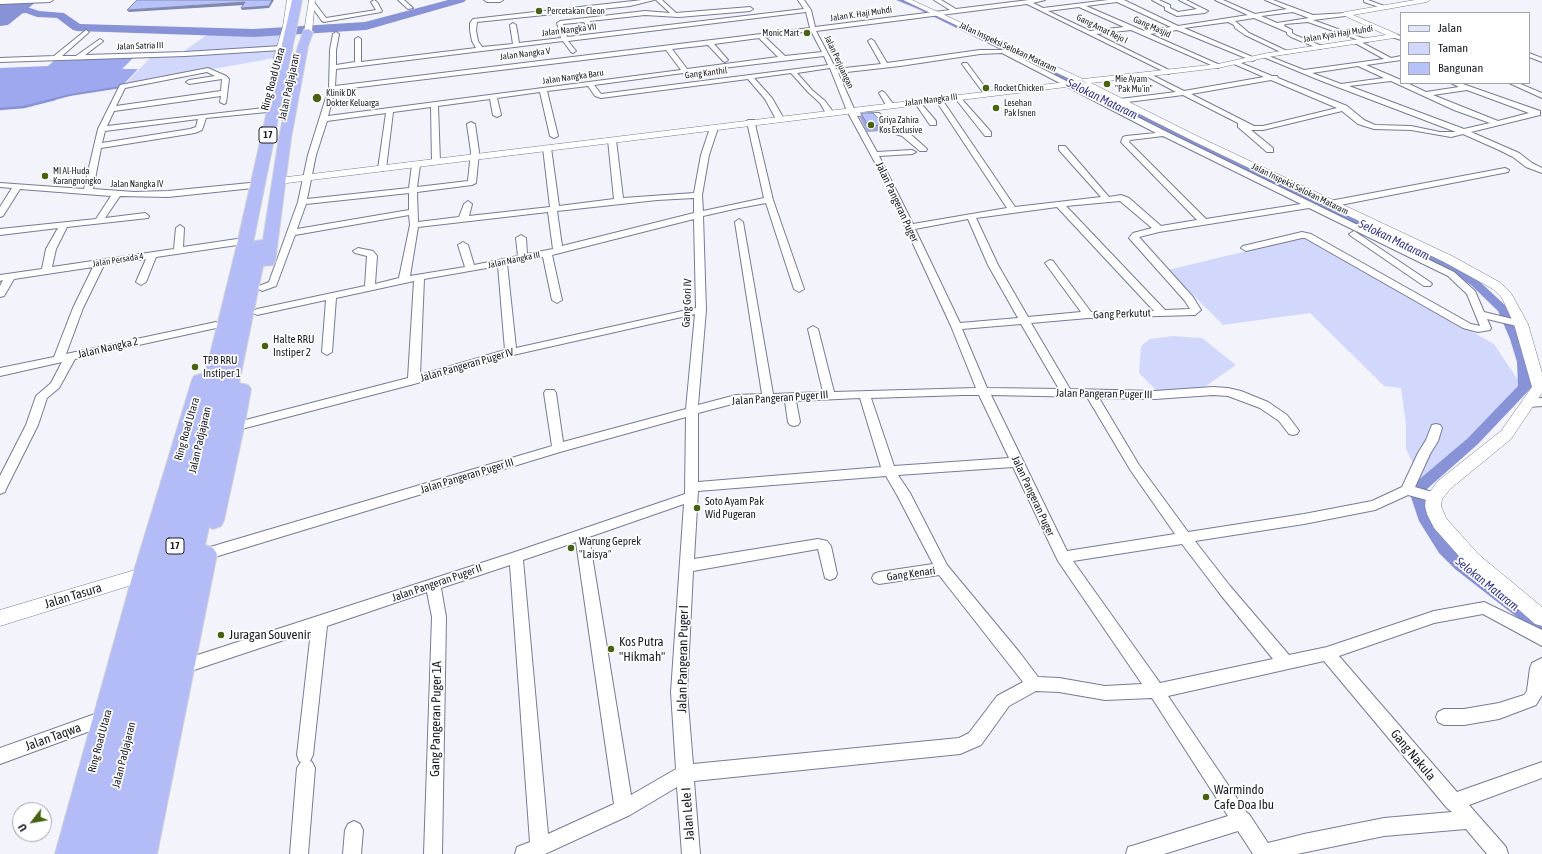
<!DOCTYPE html>
<style>
body{margin:0}
#map{position:relative;width:1542px;height:854px;overflow:hidden;background:#f3f4fb;font-family:"Asap Condensed",sans-serif}
canvas{display:block}
.legend{position:absolute;left:1400px;top:12px;width:130px;height:72px;box-sizing:border-box;background:#fff;border:1px solid #a3a4a9;margin:0;padding:5px 7px;list-style:none;font-size:12px;color:#1a1c27}
.legend li{display:flex;align-items:center;gap:8px;height:20px}
.legend b{width:20px;border:1px solid #a3a4a9}
.north{position:absolute;left:12px;top:802px;width:40px;height:40px;box-sizing:border-box;background:#fff;border:1px solid #a3a4a9;border-radius:50%;rotate:239deg;font-size:11px;font-weight:700;line-height:16px;text-align:center;color:#1a1c27}
.north::after{content:'';display:block;margin:auto;width:14px;height:18px;background:#486212;clip-path:polygon(50% 0,100% 100%,50% 72%,0 100%)}
</style>
<div id="map">
<canvas width="1542" height="854"></canvas>
<ul class="legend">
<li><b style="height:5px;background:#e2e6fc"></b>Jalan</li>
<li><b style="height:11px;background:#d1d8fb"></b>Taman</li>
<li><b style="height:11px;background:#b8c2fa"></b>Bangunan</li>
</ul>
<div class="north">U</div>
</div>
<script>
const ctx = document.querySelector('canvas').getContext('2d');
ctx.lineJoin = 'round';
function fill(path, color) { ctx.fillStyle = color; ctx.fill(path, 'evenodd'); }
const shape = rows => new Path2D(rows.map(r => 'M' + r).join(''));
function stroke(path, color, width, dash) { ctx.strokeStyle = color; ctx.lineWidth = width; ctx.lineCap = dash ? 'butt' : 'round'; ctx.setLineDash(dash || []); ctx.stroke(path); }
function drawText(font, color, halo, rows, align = 'center') {
  ctx.font = font + ' "Asap Condensed",sans-serif'; ctx.lineWidth = 3.5; ctx.setLineDash([]); ctx.textBaseline = 'middle'; ctx.strokeStyle = halo; ctx.fillStyle = color; for (const [text, x, y, turn = 0] of rows) {
    ctx.save(); ctx.translate(x, y); ctx.rotate((+turn || 0) * Math.PI / 180); ctx.textAlign = isNaN(turn) ? turn : align; if (halo) ctx.strokeText(text, 0, 0); ctx.fillText(text, 0, 0); ctx.restore();
  }
}
const green = shape([
 [284,31,280,48,181,53,208,34,251,34],
 [278,50,275,58,124,85,152,56],
 [1304,237,1494,344,1520,383,1515,396,1421,480,1406,449,1406,425,1401,388,1384,386,1310,313,1223,325,1168,270],
 [1172,336,1202,338,1236,365,1199,391,1158,392,1139,373,1141,346,1150,339]
]);
const forest = shape([
 [135,56,122,69,138,69,121,87,70,95,24,107,0,109,0,68,48,66,56,59]
]);
const water = shape([
 [37,1,26,10,0,11,0,3],
 [24,12,8,25,0,26,0,13]
]);
const streamFar1 = shape([
 [51,100,70,95,121,87]
]);
const stream = shape([
 [0,109,24,107,55,99]
]);
const canal = shape([
 [896,0,905,0,922,7,1466,272,1479,281,1507,307,1522,339,1529,362,1532,387,1478,444,1427,489,1427,497,1434,519,1451,545,1467,559,1542,617,1542,634,1536,632,1455,569,1439,553,1419,521,1411,497,1412,487,1415,483,1468,438,1518,386,1517,362,1510,339,1498,311,1471,285,1458,276,918,9,896,0]
]);
const river = shape([
 [448,0,466,0,464,2,366,30,254,37,77,31,73,30,57,18,37,17,26,13,0,15,0,9,27,7,39,11,64,13,80,24,254,29,365,22,448,0]
]);
const minor = shape([
 [0,0,53,0,50,2,0,4,0,0],
 [374,0,377,2,382,11,381,12,324,22,322,21,309,3,314,2,326,18,376,10,371,2,374,0],
 [398,0,404,0,413,8,408,9,398,0],
 [484,0,503,0,500,2,487,2,484,0],
 [642,0,654,0,630,6,477,22,476,30,478,41,482,47,513,44,510,25,513,23,516,25,519,43,561,38,557,23,560,21,645,11,670,13,656,0,662,0,676,13,750,7,753,9,750,11,679,17,645,15,590,21,592,26,589,28,587,27,584,22,563,24,567,37,804,9,798,0,804,0,811,10,815,27,950,10,934,0,941,0,956,9,1029,0,1045,0,1033,3,1043,8,1108,0,1124,0,1178,26,1248,15,1215,0,1223,0,1255,14,1287,9,1265,0,1273,0,1313,15,1347,13,1348,14,1345,16,1313,20,1368,40,1368,42,1364,42,1308,22,1285,24,1284,26,1292,30,1292,33,1295,35,1322,46,1323,47,1320,49,1291,37,1287,34,1287,32,1254,18,1235,21,1249,33,1287,51,1287,53,1285,54,1245,35,1235,28,1234,25,1228,22,1184,28,1255,58,1256,59,1253,61,1177,30,1150,34,1220,65,1221,66,1218,68,1131,30,1096,34,1171,71,1172,72,1169,74,1027,4,816,31,836,69,881,64,868,41,871,39,874,41,887,63,980,50,1005,50,1167,132,1454,272,1475,291,1484,312,1525,322,1526,324,1525,326,1521,327,1487,319,1491,328,1490,330,1478,332,1463,328,1305,238,1302,238,1246,251,1241,248,1243,246,1302,232,1311,234,1471,324,1480,326,1467,294,1448,276,1309,208,1159,232,1139,237,1193,297,1201,310,1195,315,1088,318,1031,323,1070,389,1155,391,1213,387,1228,388,1241,391,1268,402,1287,415,1297,428,1299,431,1297,434,1293,435,1289,434,1279,421,1260,408,1228,396,1213,395,1155,399,1099,398,1139,465,1188,532,1304,514,1372,501,1402,487,1418,453,1426,440,1432,425,1436,424,1440,425,1442,428,1438,441,1430,454,1415,487,1439,494,1441,497,1439,500,1434,502,1408,495,1375,510,1304,524,1195,541,1230,586,1289,655,1327,647,1434,611,1484,602,1542,630,1542,646,1483,614,1434,623,1339,656,1457,792,1542,762,1542,778,1469,805,1506,847,1508,854,1487,854,1466,829,1384,836,1297,854,1253,854,1238,831,1164,854,1126,854,1128,847,1135,845,1228,816,1152,698,1105,700,1059,692,1036,691,1009,706,981,745,960,754,694,781,700,854,682,854,677,787,630,815,545,854,515,854,517,847,530,842,510,565,441,588,446,617,442,854,424,854,432,617,427,592,327,626,313,755,310,761,312,762,315,768,308,854,290,854,297,768,301,762,299,761,297,755,311,631,182,674,176,672,174,667,176,662,512,553,685,494,686,417,560,452,205,560,200,558,198,554,200,550,552,446,544,393,546,390,554,390,556,393,563,442,686,409,695,314,513,355,414,384,234,431,230,430,228,427,230,424,408,378,414,281,336,298,332,352,327,355,322,352,326,300,257,315,252,312,257,309,365,286,367,256,355,253,353,251,358,248,373,251,377,256,375,284,399,278,410,225,409,215,295,235,276,286,262,291,257,288,259,286,269,282,298,202,308,155,329,88,330,50,333,34,336,32,339,34,336,50,336,65,355,62,355,39,358,37,361,39,361,62,476,48,472,41,470,30,470,23,473,19,642,0],
 [1117,2,1171,27,1144,31,1086,6,1117,2],
 [1079,7,1124,27,1090,31,1048,11,1079,7],
 [806,12,810,28,335,86,336,69,563,41,571,52,573,53,576,51,568,41,806,12],
 [1293,12,1309,18,1277,23,1261,16,1293,12],
 [811,31,822,52,785,56,765,37,811,31],
 [759,38,778,57,687,69,672,49,708,45,723,61,725,62,728,60,714,44,759,38],
 [666,50,681,70,328,116,335,90,666,50],
 [1002,53,1156,133,1126,136,1123,137,1121,142,1197,220,1161,226,1129,198,1121,195,1109,197,1065,146,1059,146,1059,150,1101,197,1015,207,941,98,939,97,935,99,1007,208,913,224,879,156,912,154,916,152,912,150,877,152,857,116,874,117,889,132,902,136,920,151,926,151,927,149,908,132,895,128,879,113,859,112,856,113,838,73,900,66,980,54,1002,53],
 [824,56,828,65,601,94,594,85,683,73,688,77,691,75,689,72,824,56],
 [830,68,847,111,879,170,951,326,976,388,834,392,818,329,813,326,808,329,823,392,773,394,743,222,739,219,735,222,762,394,736,395,698,405,706,310,703,216,734,209,766,203,794,289,799,292,804,289,773,200,754,120,748,120,747,122,764,198,703,211,702,195,709,155,718,128,714,126,710,128,701,155,694,193,623,198,616,140,612,138,608,140,614,199,559,206,551,148,547,146,543,148,550,207,469,216,472,204,468,201,464,204,459,217,418,222,417,192,472,185,476,183,479,152,475,124,471,122,467,124,471,152,468,181,417,187,420,165,416,163,412,165,409,188,307,199,316,155,327,121,386,113,378,169,382,171,386,169,393,112,431,107,432,162,436,164,440,162,438,106,490,99,493,115,497,117,501,115,497,98,540,92,550,136,554,138,558,136,547,91,588,86,595,96,601,98,748,79,765,99,777,121,780,121,784,119,772,98,754,78,791,73,808,92,820,103,827,115,830,115,834,113,825,101,812,90,797,73,830,68],
 [1163,136,1301,204,1206,219,1129,142,1130,140,1163,136],
 [409,193,409,210,297,229,306,204,409,193],
 [694,198,694,213,562,246,557,211,657,200,694,198],
 [1120,201,1152,228,1133,233,1129,238,1185,301,1190,309,1165,310,1066,206,1120,201],
 [1057,207,1154,311,1091,312,1053,261,1050,260,1045,263,1081,312,1028,317,998,265,976,218,1057,207],
 [548,212,553,249,527,254,526,238,521,235,516,238,518,256,474,265,468,245,463,242,458,245,465,267,410,276,418,227,548,212],
 [694,219,696,308,516,348,507,264,543,257,552,300,557,303,562,300,552,255,694,219],
 [968,219,988,265,1018,318,960,323,915,229,968,219],
 [498,266,505,350,420,375,424,279,498,266],
 [1021,324,1059,389,987,388,962,329,1021,324],
 [963,395,979,395,1009,458,894,466,871,398,963,395],
 [991,395,1087,397,1131,471,1175,534,1067,551,991,395],
 [860,398,881,467,698,482,698,413,736,403,785,401,788,422,790,425,794,426,798,425,800,422,796,401,860,398],
 [1013,467,1058,561,1142,684,1105,686,1059,678,1038,677,1020,653,947,565,910,493,898,475,1013,467],
 [886,476,897,495,933,564,879,572,874,574,872,578,874,582,879,584,939,575,1023,682,997,696,969,733,959,738,693,764,687,692,693,571,818,549,825,578,830,580,835,578,837,574,831,546,827,541,818,539,694,559,698,491,886,476],
 [684,504,671,692,676,769,631,795,589,537,684,504],
 [576,542,614,804,548,834,523,560,576,542],
 [1182,544,1220,594,1273,659,1160,683,1073,561,1182,544],
 [1324,661,1447,808,1452,812,1384,818,1304,834,1268,843,1249,814,1247,813,1168,696,1324,661],
 [1152,0,1159,0,1170,5,1170,8,1178,12,1197,9,1179,0,1186,0,1208,11,1205,13,1177,16,1165,10,1165,7,1152,0],
 [1364,0,1368,0,1387,7,1382,8,1364,2,1364,0],
 [86,30,89,32,88,33,62,56,76,56,100,39,103,41,102,42,85,55,185,52,281,46,284,48,281,50,185,56,0,62,0,58,54,56,86,30],
 [1394,34,1401,36,1401,40,1392,37,1391,36,1394,34],
 [1357,40,1391,58,1401,56,1401,60,1366,65,1401,80,1401,83,1407,83,1426,92,1459,87,1451,83,1460,83,1540,111,1540,115,1471,132,1519,153,1532,163,1542,168,1542,173,1526,167,1513,157,1499,150,1463,134,1451,137,1411,130,1374,129,1358,124,1342,111,1263,130,1251,130,1273,148,1273,152,1267,152,1238,127,1238,123,1183,95,1120,103,1116,101,1120,99,1176,92,1146,76,1146,74,1148,73,1184,91,1264,77,1234,64,1234,62,1236,61,1272,76,1277,76,1278,78,1347,106,1364,120,1375,125,1411,126,1440,132,1456,132,1319,80,1261,56,1266,55,1304,70,1384,59,1355,43,1354,42,1357,40],
 [1358,66,1384,78,1341,84,1312,73,1358,66],
 [1271,80,1337,108,1263,126,1254,126,1191,94,1271,80],
 [1391,81,1454,110,1490,123,1464,129,1349,86,1391,81],
 [1467,90,1529,113,1498,121,1433,95,1467,90],
 [1529,53,1542,58,1542,62,1529,57,1529,53],
 [963,63,967,63,990,94,989,95,985,95,962,64,963,63],
 [208,68,226,76,229,79,226,103,224,104,220,102,221,96,114,111,107,126,264,108,268,110,267,112,206,118,202,130,195,133,101,148,93,189,134,192,168,191,250,183,253,184,254,186,253,188,168,197,120,196,105,218,145,213,149,216,148,218,67,227,56,249,52,267,174,249,176,228,180,225,184,228,183,247,237,239,240,240,242,242,237,245,156,257,146,282,141,285,136,282,146,259,104,265,83,308,66,354,216,322,221,325,216,328,75,359,59,388,47,398,38,425,6,489,5,492,0,494,0,476,26,425,36,396,51,383,62,362,0,376,0,368,54,357,73,308,93,267,14,279,4,296,0,297,0,286,3,280,0,281,0,275,42,269,46,249,58,228,0,235,0,229,96,219,111,196,20,189,3,216,0,217,0,207,12,188,0,187,0,183,84,189,98,129,120,85,208,68],
 [207,72,215,76,189,80,186,82,189,84,222,79,221,91,116,106,125,88,207,72],
 [198,119,196,127,190,129,102,143,105,131,198,119],
 [1509,83,1518,83,1542,93,1542,98,1509,83],
 [882,91,885,93,894,105,893,107,887,107,886,105,879,93,882,91],
 [957,95,959,96,991,132,991,136,985,136,955,98,955,96,957,95],
 [917,100,919,101,936,121,936,125,930,125,915,103,913,102,917,100],
 [1505,168,1509,170,1508,172,1330,207,1326,204,1330,201,1505,168],
 [1354,231,1430,282,1432,284,1430,286,1424,286,1351,236,1349,234,1354,231],
 [1542,398,1542,406,1529,407,1525,406,1523,403,1525,400,1529,399,1542,398],
 [1542,658,1542,695,1536,705,1499,719,1464,725,1444,725,1438,722,1436,717,1438,712,1444,709,1464,709,1499,703,1524,695,1527,691,1530,668,1532,663,1542,658],
 [106,710,112,713,114,718,112,723,0,764,0,748,106,710],
 [354,821,360,824,363,830,361,854,343,854,345,830,348,824,354,821]
]);
const tertiary = shape([
 [287,0,293,0,291,26,279,68,285,68,286,70,285,72,274,73,270,71,283,26,287,0],
 [309,0,315,0,312,32,308,34,304,32,309,0],
 [903,0,912,0,1083,79,1218,64,1268,53,1386,35,1341,14,1345,12,1415,0,1430,0,1427,2,1353,15,1397,34,1398,36,1394,38,1268,57,1218,68,1091,83,1201,138,1452,256,1501,283,1511,293,1528,324,1542,373,1542,393,1511,439,1450,489,1442,499,1441,506,1446,518,1478,554,1542,607,1542,626,1535,624,1518,609,1466,564,1434,528,1427,514,1425,506,1426,497,1438,481,1501,431,1532,387,1514,324,1502,298,1493,289,1444,262,1195,142,1082,85,279,184,274,181,279,178,1074,81,903,0],
 [145,567,151,569,154,574,151,579,0,626,0,610,145,567]
]);
const secondary = shape([
 [1082,79,1087,82,1085,84,1080,86,1077,85,1075,83,1077,81,1082,79]
]);
const trunk = shape([
 [292,0,302,0,253,243,255,241,263,240,279,138,298,46,304,30,308,29,313,32,308,46,291,138,275,262,273,265,263,266,239,383,248,385,251,389,244,427,224,520,221,526,213,529,209,527,205,545,213,548,217,554,157,854,55,854,133,574,192,380,194,376,201,374,205,375,236,249,292,0]
]);
const wall = shape([
 [861,113,883,125,882,131,867,132,860,118]
]);
const shadedWall = shape([
 [272,0,274,0,269,8,242,10,241,8],
 [245,2,245,5,129,12,127,10]
]);
const building = shape([
 [137,0,272,0,269,6,241,8,245,2,127,10,137,0],
 [861,113,873,113,880,120,883,125,868,126,861,113]
]);
const markers = [
 [539,11,4,"#486212"],
 [807,33,4,"#486212"],
 [1107,84,4,"#486212"],
 [986,88,4,"#486212"],
 [317,98,5,"#486212"],
 [996,108,4,"#486212"],
 [871,125,4,"#486212"],
 [45,176,4,"#486212"],
 [265,346,4,"#486212"],
 [195,367,4,"#486212"],
 [697,508,4,"#486212"],
 [571,548,4,"#486212"],
 [221,635,4,"#486212"],
 [611,649,4,"#486212"],
 [1206,797,4,"#486212"]
];
const farPoinames = [
 ["Percetakan Cleon",547,11],
 ["Monic Mart",799,33,"right"],
 ["Mie Ayam",1115,79],
 ["\"Pak Mu'in\"",1115,89],
 ["Rocket Chicken",994,88],
 ["Klinik DK",326,93],
 ["Dokter Keluarga",326,103],
 ["Lesehan",1004,103],
 ["Pak Isnen",1004,113],
 ["Griya Zahira",879,120],
 ["Kos Exclusive",879,130],
 ["MI Al-Huda",53,171],
 ["Karangnongko",53,181]
];
const farStreetnames = [
 ["Jalan K. Haji Muhdi",861,14,-8],
 ["Gang Masjid",1152,27,24],
 ["Gang Amat Rejo I",1102,29,26],
 ["Jalan Nangka VII",569,30,-7],
 ["Jalan Kyai Haji Muhdi",1338,34,-9],
 ["Jalan Satria III",140,46,-2],
 ["Jalan Inspeksi Selokan Mataram",1008,47,25],
 ["Jalan Nangka V",525,54,-7],
 ["Jalan Perjuangan",839,62,65],
 ["Gang Kanthil",706,73,-7],
 ["Jalan Nangka Baru",573,77,-8],
 ["Jalan Nangka III",931,100,-7],
 ["Jalan Nangka IV",137,184],
 ["Jalan Inspeksi Selokan Mataram",1300,189,26],
 ["Jalan Persada 4",118,260,-9],
 ["Jalan Nangka III",514,260,-12]
];
const shields = [
 [268,135,18],
 [175,546,18]
];
const shieldNames = [
 ["17",268,135],
 ["17",175,546]
];
const streetNames = [
 ["Ring Road Utara",273,79,-75],
 ["Jalan Padjajaran",289,87,-78],
 ["Jalan Pangeran Puger",897,202,65],
 ["Gang Gori IV",687,303,-88],
 ["Gang Perkutut",1122,314,-2],
 ["Jalan Nangka 2",108,348,-13],
 ["Jalan Pangeran Puger IV",467,365,-16],
 ["Jalan Pangeran Puger III",1104,394,1],
 ["Jalan Pangeran Puger III",780,398,-4],
 ["Ring Road Utara",187,429,-74],
 ["Jalan Padjajaran",200,440,-77],
 ["Jalan Pangeran Puger III",467,476,-17],
 ["Jalan Pangeran Puger",1033,496,65],
 ["Gang Kenari",911,574,-8],
 ["Jalan Pangeran Puger II",437,583,-19],
 ["Ring Road Utara",100,741,-75],
 ["Jalan Padjajaran",124,755,-76]
];
const poiNames = [
 ["Halte RRU",273,340],
 ["Instiper 2",273,353],
 ["TPB RRU",203,361],
 ["Instiper 1",203,374],
 ["Soto Ayam Pak",705,502],
 ["Wid Pugeran",705,515],
 ["Warung Geprek",579,542],
 ["\"Laisya\"",579,555]
];
const waterNames = [
 ["Selokan Mataram",1102,99,26],
 ["Selokan Mataram",1394,240,26],
 ["Selokan Mataram",1487,584,39]
];
const nearStreetnames = [
 ["Jalan Tasura",73,596,-17],
 ["Jalan Pangeran Puger I",683,659,-89],
 ["Gang Pangeran Puger 1A",436,719,-89],
 ["Jalan Taqwa",53,737,-20],
 ["Gang Nakula",1413,755,50],
 ["Jalan Lele I",688,814,-94]
];
const nearPoinames = [
 ["Juragan Souvenir",229,635],
 ["Kos Putra",619,642],
 ["\"Hikmah\"",619,657],
 ["Warmindo",1214,790],
 ["Cafe Doa Ibu",1214,805]
];
fill(green, '#d1d8fb');
fill(forest, '#9da8ee');
fill(water, '#8892d6');
stroke(streamFar1, '#8892d6', 2);
stroke(stream, '#8892d6', 2.5);
fill(canal, '#8892d6');
fill(river, '#8892d6');
stroke(minor, '#767b96', 2);
stroke(tertiary, '#767b96', 1);
stroke(secondary, '#767b96', 1);
stroke(trunk, '#d1d2d4', 2);
fill(minor, '#fff');
fill(tertiary, '#fff');
fill(secondary, '#e2e6fc');
fill(trunk, '#b3bcf7');
fill(wall, '#9ea7d7');
fill(shadedWall, '#8188af');
fill(building, '#b8c2fa');
stroke(building, '#8188af', 1);
for (const [x, y, r, color] of markers) { const dot = new Path2D(); dot.arc(x, y, r, 0, 2 * Math.PI); ctx.fillStyle = color; ctx.fill(dot); stroke(dot, '#fff', 1.5); }
drawText('9px', '#1a1c27', '#fff', farPoinames, 'left');
drawText('9px', '#1a1c27', '#fff', farStreetnames);
for (const [x, y, w] of shields) { const box = new Path2D(); box.roundRect(x - w / 2, y - 8, w, 16, 3); ctx.fillStyle = '#fff'; ctx.fill(box); stroke(box, '#1a1c27', 1); }
drawText('bold 10px', '#1a1c27', null, shieldNames);
drawText('11px', '#1a1c27', '#fff', streetNames);
drawText('11px', '#1a1c27', '#fff', poiNames, 'left');
drawText('italic 12px', '#333685', '#fff', waterNames);
drawText('13px', '#1a1c27', '#fff', nearStreetnames);
drawText('13px', '#1a1c27', '#fff', nearPoinames, 'left');
</script>
